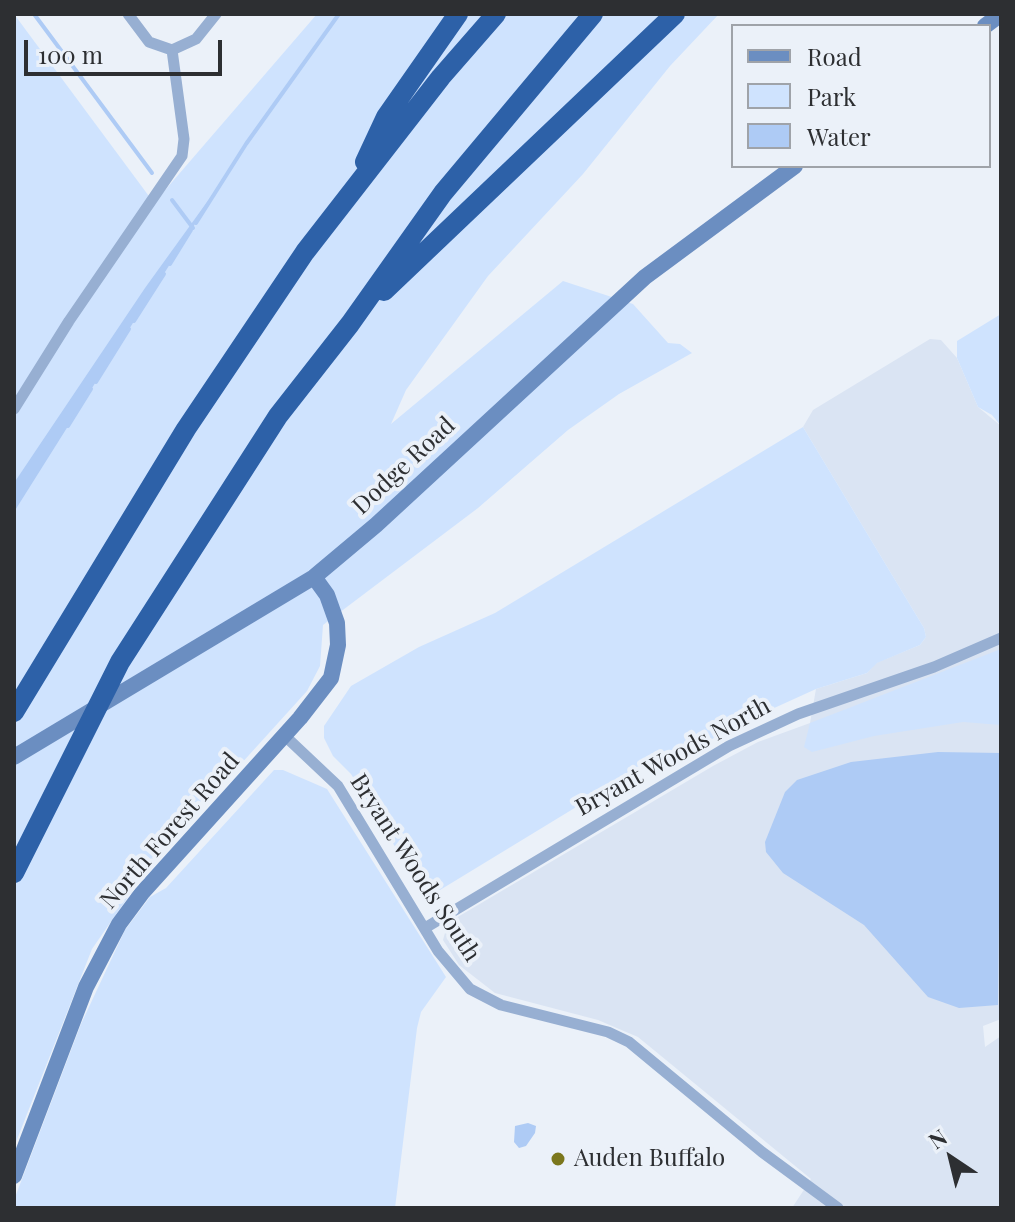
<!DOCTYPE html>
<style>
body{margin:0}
#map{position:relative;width:1015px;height:1222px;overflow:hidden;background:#ebf1f9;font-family:"Playfair Display",serif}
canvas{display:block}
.frame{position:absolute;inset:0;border:16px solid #2d2f32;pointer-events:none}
.legend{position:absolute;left:731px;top:24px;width:260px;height:144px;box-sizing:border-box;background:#ebf1f9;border:2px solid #9fa3a9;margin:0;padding:10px 14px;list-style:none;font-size:24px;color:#2d2f32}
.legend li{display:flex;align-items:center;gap:16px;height:40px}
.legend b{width:40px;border:2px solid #9fa3a9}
.north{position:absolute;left:911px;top:1118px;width:80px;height:80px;-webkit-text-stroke:6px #ebf1f9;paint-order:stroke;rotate:325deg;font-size:22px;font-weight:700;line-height:32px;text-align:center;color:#2d2f32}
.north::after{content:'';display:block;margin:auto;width:28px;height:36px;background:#2d2f32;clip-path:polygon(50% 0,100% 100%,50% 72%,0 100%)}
.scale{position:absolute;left:24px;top:40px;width:198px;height:36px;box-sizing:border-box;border:4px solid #2d2f32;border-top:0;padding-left:10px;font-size:24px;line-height:28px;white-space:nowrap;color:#2d2f32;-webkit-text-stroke:6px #ebf1f9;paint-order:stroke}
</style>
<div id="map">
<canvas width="1015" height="1222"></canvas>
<div class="frame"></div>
<ul class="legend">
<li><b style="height:10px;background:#6b8ec1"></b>Road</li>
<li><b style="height:22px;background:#cfe3fe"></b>Park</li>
<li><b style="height:22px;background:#aecbf5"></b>Water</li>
</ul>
<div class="north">N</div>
<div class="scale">100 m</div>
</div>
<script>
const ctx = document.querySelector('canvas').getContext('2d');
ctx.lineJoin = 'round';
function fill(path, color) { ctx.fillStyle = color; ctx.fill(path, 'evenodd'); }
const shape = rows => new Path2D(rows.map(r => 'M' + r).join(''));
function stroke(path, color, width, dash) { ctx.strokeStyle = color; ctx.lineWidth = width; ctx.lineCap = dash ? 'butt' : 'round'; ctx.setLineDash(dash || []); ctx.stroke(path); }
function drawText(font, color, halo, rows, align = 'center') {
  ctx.font = font + ' "Playfair Display",serif'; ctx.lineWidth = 8; ctx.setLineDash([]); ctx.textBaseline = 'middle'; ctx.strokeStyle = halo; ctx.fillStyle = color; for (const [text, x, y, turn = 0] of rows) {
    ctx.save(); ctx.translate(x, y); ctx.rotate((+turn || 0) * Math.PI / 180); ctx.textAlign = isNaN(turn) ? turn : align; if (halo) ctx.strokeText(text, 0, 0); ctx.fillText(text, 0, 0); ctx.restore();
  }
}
const built = shape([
 [930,339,941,340,957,358,978,407,1001,426,1001,1019,983,1026,985,1047,1001,1036,1001,1208,792,1208,811,1179,638,1037,598,1020,495,993,459,965,443,940,446,929,456,918,713,766,758,742,810,723,816,689,867,673,876,663,920,645,926,637,924,628,803,427,813,410]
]);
const green = shape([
 [14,14,154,203,317,14,719,14,670,66,583,174,488,276,406,390,391,424,563,281,633,304,668,343,680,344,692,353,619,394,568,430,478,508,323,625,320,666,307,691,153,861,92,949,14,1147],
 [1001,314,1001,426,992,415,978,407,957,358,957,341],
 [803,427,924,628,926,637,920,645,877,663,867,673,816,689,772,709,688,751,660,756,440,890,420,888,351,774,333,756,324,738,324,726,351,686,419,647,495,613],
 [1001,649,1001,725,963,722,874,736,812,752,804,747,810,723],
 [274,770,283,770,327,789,446,977,421,1012,417,1028,395,1208,14,1208,14,1200,81,1024,125,930,150,897,166,888]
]);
const water = shape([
 [220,184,165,272,14,512,14,483,145,288],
 [938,752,1001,753,998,1005,959,1008,928,997,864,925,783,873,766,852,765,842,785,792,797,780,851,762],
 [528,1123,536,1126,535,1133,526,1146,519,1148,514,1142,515,1126]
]);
const stream = shape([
 [34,14,152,173],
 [172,200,193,228],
 [196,223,246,144,339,14],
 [170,264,191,230],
 [134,321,164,274],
 [96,382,129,329],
 [68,426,91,389]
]);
const street = shape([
 [128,14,149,42,172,50,196,39,216,14],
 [14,409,69,321,182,156,184,139,172,50],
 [285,736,338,786,438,951,470,989,501,1005,608,1032,629,1042,762,1152,838,1208],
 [425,928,729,746,798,714,934,667,1001,638]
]);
const secondary = shape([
 [985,26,1001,14],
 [14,757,314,577,376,525,645,277,795,166],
 [14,1176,86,987,119,924,142,893,300,718,331,678,338,645,337,623,327,595,314,577]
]);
const highway = shape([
 [365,162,386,117,458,14],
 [384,291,675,14],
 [14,712,186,429,305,252,441,77,496,14],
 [14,873,120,662,278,416,350,324,443,193,593,14]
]);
const markers = [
 [558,1159,8,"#7b771d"]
];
const streetNames = [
 ["Dodge Road",404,466,-43],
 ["Bryant Woods North",673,757,-29],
 ["North Forest Road",170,831,-49],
 ["Bryant Woods South",415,868,57]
];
const poiNames = [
 ["Auden Buffalo",574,1159]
];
fill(built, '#dae4f3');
fill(green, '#cfe3fe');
fill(water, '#aecbf5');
stroke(stream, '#aecbf5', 4);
stroke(street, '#97afd2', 11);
stroke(secondary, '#6b8ec1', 16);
stroke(highway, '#2d61a8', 20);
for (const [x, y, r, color] of markers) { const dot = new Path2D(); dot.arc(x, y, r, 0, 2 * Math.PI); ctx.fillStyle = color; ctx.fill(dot); stroke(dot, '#ebf1f9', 3); }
drawText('24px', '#2d2f32', '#ebf1f9', streetNames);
drawText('24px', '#2d2f32', '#ebf1f9', poiNames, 'left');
</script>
